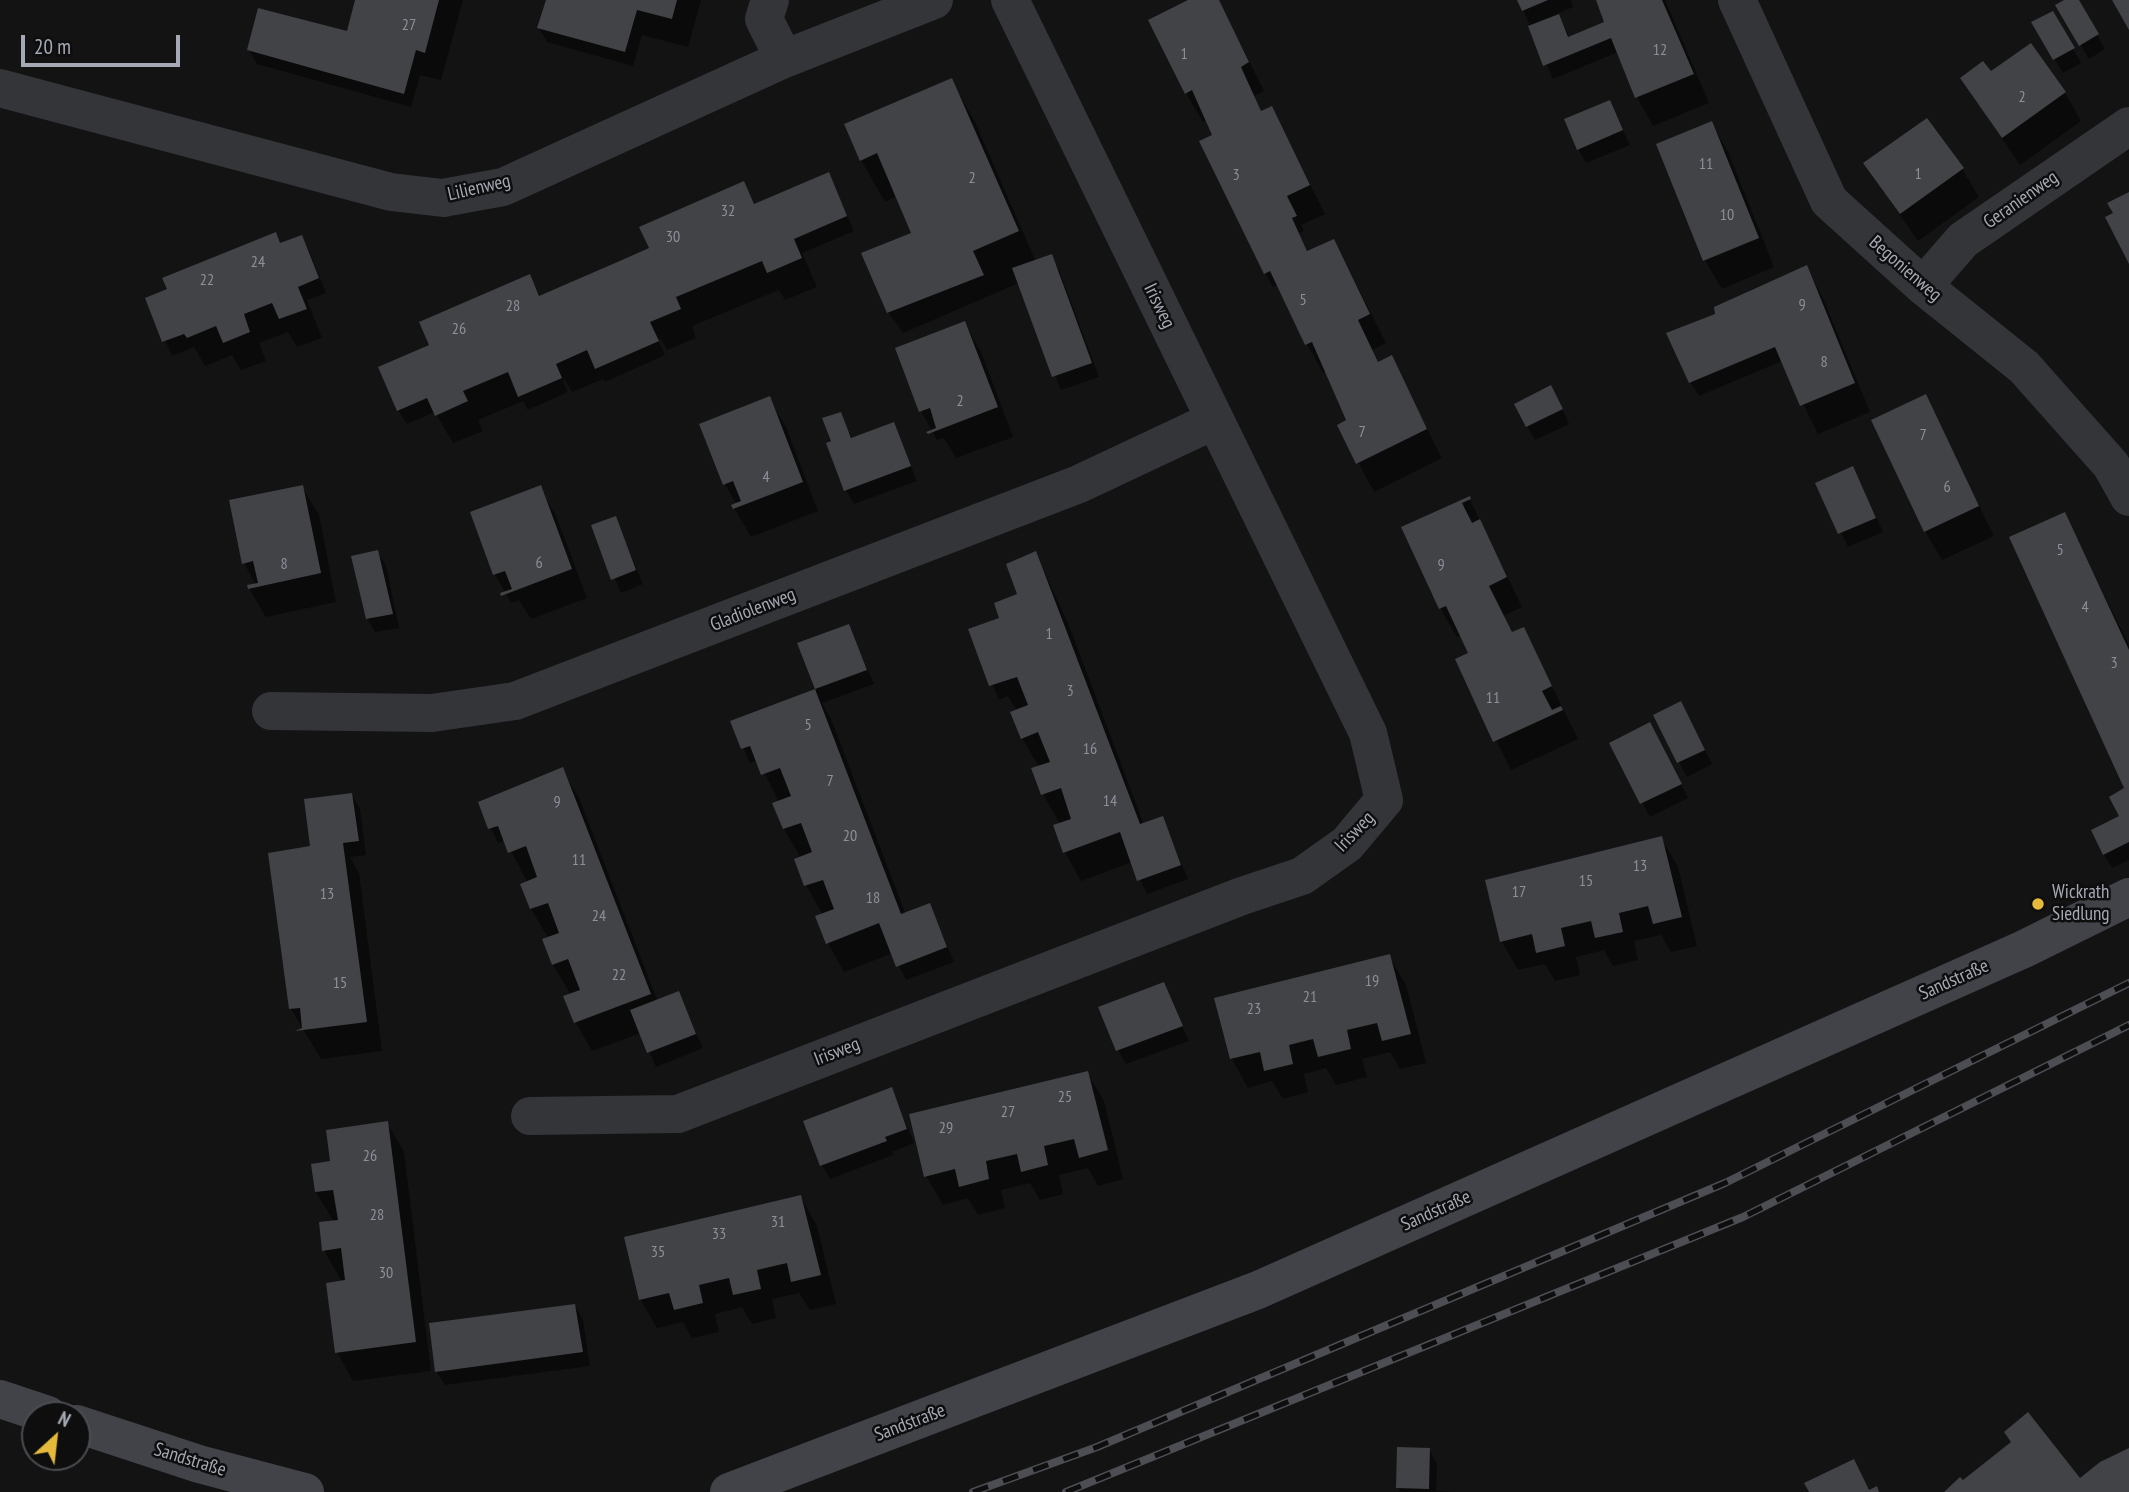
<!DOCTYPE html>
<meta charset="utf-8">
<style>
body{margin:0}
#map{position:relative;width:2129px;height:1492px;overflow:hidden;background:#131314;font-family:"PT Sans Narrow",sans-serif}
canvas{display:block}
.north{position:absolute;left:21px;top:1401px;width:70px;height:70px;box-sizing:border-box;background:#0e0e0f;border:2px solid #4a4c51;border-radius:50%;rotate:27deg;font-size:19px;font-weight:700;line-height:28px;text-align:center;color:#a5a9b4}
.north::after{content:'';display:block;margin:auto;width:24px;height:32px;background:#e5b93a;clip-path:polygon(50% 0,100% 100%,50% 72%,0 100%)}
.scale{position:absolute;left:21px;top:35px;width:159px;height:32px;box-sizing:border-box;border:4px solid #a5a9b4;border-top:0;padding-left:9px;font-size:21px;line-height:24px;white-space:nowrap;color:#a5a9b4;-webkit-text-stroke:5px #0e0e0f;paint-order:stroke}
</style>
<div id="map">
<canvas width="2129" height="1492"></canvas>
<div class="north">N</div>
<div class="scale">20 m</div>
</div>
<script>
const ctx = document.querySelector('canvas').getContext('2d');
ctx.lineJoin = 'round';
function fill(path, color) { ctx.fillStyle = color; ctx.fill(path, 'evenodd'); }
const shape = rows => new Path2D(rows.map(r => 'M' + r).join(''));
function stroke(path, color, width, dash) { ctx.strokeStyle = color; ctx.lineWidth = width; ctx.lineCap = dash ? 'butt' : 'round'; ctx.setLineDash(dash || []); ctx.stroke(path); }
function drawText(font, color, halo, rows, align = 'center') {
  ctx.font = font + ' "PT Sans Narrow",sans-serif'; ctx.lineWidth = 5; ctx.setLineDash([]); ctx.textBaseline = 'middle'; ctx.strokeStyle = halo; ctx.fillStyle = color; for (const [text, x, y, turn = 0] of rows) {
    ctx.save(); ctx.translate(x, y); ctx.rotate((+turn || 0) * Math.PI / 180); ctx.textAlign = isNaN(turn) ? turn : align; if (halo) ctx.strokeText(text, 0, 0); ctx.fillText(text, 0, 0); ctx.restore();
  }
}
const shadow = shape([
 [357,0,463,0,441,80,420,75,411,107,257,64,249,50,351,34],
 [547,0,701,0,688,47,642,35,633,66,547,42,539,28],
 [1192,0,1218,0,1228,19,1264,91,1254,96,1261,113,1271,108,1325,214,1301,225,1304,231,1299,233,1308,253,1334,241,1386,343,1372,350,1378,364,1391,358,1442,458,1374,492,1339,426,1348,421,1332,387,1334,386,1328,371,1323,373,1307,344,1279,285,1273,287,1265,273,1245,230,1214,135,1207,120,1203,122,1186,93],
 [1519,0,1571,0,1573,7,1557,14,1570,38,1607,23,1597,0,1665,0,1709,103,1653,126,1637,97,1618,52,1553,79],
 [2068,0,2077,0,2105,49,2089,59,2057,6],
 [2053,13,2081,63,2063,73,2034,23],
 [1990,74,2065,93,2081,121,2020,165,1962,79],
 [951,80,975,122,1036,262,1051,256,1059,270,1099,377,1061,390,1019,283,903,333,888,312,914,234,897,196,885,202,861,160],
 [1609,102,1630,145,1586,163,1578,149],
 [1711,123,1728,152,1774,267,1722,289,1705,260],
 [1865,164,1962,169,1979,197,1918,241],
 [828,174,854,231,802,253,817,287,785,300,779,290,692,326,696,338,667,350,661,339,658,340,665,355,605,382,603,379,572,392,565,380,563,381,568,392,528,410,523,401,478,420,483,431,453,443,435,412,407,424,398,410,381,368,431,346,529,276,541,297,651,249,743,184,756,206],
 [275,235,281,245,301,237,309,251,326,293,307,300,322,338,297,347,288,332,259,343,266,361,241,370,232,355,205,366,194,347,172,356,147,299],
 [1806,267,1822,296,1870,412,1818,434,1782,361,1699,396,1690,382,1717,315,1752,293,1750,290],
 [964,323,981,352,1013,437,956,458,944,438,937,440,921,411],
 [1925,396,1994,536,1942,560,1925,531],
 [769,399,786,427,818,511,751,537,734,508,737,505,725,484,702,425],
 [1559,401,1569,424,1535,440,1527,426],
 [840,414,853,439,893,424,917,481,854,504,846,490,833,442],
 [1860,482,1883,532,1848,547,1818,484],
 [302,487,319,515,336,602,266,617,249,588,256,585,244,563],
 [540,488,556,516,587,598,531,619,519,600,511,603,495,574],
 [1469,498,1522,607,1503,616,1512,634,1524,629,1578,739,1511,770,1457,660,1470,654,1462,635,1457,637,1440,608,1404,528],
 [2064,514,2129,645,2129,860,2112,868,2104,854,2122,819,2127,789],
 [615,518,643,584,621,593,593,526],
 [377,552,386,566,399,628,375,632,367,618],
 [1036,553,1070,628,1144,825,1162,818,1188,879,1147,894,1132,862,1081,881,1065,852,1055,826,1060,824,1043,794,1034,769,1039,767,1022,738,1017,711,1008,696,999,700,970,630,1001,618,1020,595],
 [848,626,874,684,822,703,831,719,906,915,930,905,954,962,906,980,893,953,844,972,828,943,823,915,806,885,801,858,784,829,779,802,758,760,750,763,732,722,817,690,800,644],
 [1655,716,1688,717,1712,764,1687,777],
 [1658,738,1688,798,1650,817,1612,743],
 [562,770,579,798,658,1002,678,994,703,1048,656,1067,641,1033,592,1051,576,1023,565,997,571,995,553,965,544,940,549,939,531,909,523,885,528,883,505,840,498,843,480,803],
 [352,795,360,809,366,855,350,857,359,873,382,1051,321,1059,291,1009,270,854,313,848],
 [1661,838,1678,867,1697,946,1671,952,1661,935,1634,941,1638,960,1613,966,1604,950,1576,957,1580,975,1555,981,1545,964,1518,970,1502,942,1487,882],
 [1389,956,1406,985,1426,1063,1400,1069,1390,1052,1362,1059,1367,1077,1336,1085,1326,1068,1304,1074,1308,1092,1283,1099,1272,1081,1248,1088,1232,1059,1216,999],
 [1163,984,1189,1041,1126,1064,1118,1050],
 [1087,1073,1104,1101,1123,1179,1098,1186,1088,1168,1059,1175,1063,1194,1040,1200,1030,1183,1001,1190,1005,1208,978,1215,968,1198,943,1205,926,1176],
 [891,1089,914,1143,892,1152,893,1155,830,1179,822,1165],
 [387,1123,404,1152,431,1371,353,1381,337,1352,342,1282,324,1250,334,1222,316,1192,313,1165,332,1162],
 [801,1197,817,1226,836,1304,810,1310,799,1293,772,1299,776,1318,752,1324,742,1307,715,1314,719,1332,692,1338,683,1322,657,1328,640,1299],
 [575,1306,583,1320,590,1366,445,1385,436,1371],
 [1429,1449,1437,1464,1436,1491,1454,1492,1400,1492,1398,1487]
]);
const building = shape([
 [355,0,439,0,425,53,416,50,404,94,247,50,258,8,347,31],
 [546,0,677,0,672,19,637,10,625,52,537,28],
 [1188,0,1219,0,1249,62,1241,67,1261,111,1272,106,1310,185,1287,196,1297,216,1292,218,1307,251,1334,239,1370,314,1358,320,1378,362,1392,355,1427,429,1356,464,1337,425,1346,420,1312,342,1305,345,1270,271,1264,274,1199,141,1212,135,1192,90,1185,94,1148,20],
 [1517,0,1548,0,1522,11],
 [1596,0,1662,0,1694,74,1635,98,1611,38,1543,66,1528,26,1559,14,1568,37,1604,22],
 [2064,0,2079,0,2099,34,2079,46,2055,5],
 [2112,0,2129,0,2129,30],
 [2053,11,2075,48,2053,60,2031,22],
 [2031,43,2066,92,2002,138,1960,78,1983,61,1991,71],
 [952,78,1019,231,973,251,984,275,887,313,861,253,911,233,877,153,860,161,844,124],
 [1610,100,1623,130,1577,150,1564,119],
 [1927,118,1964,168,1900,214,1863,163],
 [1712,121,1759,238,1703,261,1656,144],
 [829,172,847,216,794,239,802,258,767,273,762,261,676,297,681,309,650,322,659,341,595,369,587,350,556,364,562,378,518,397,508,372,463,391,468,401,435,416,427,398,397,411,378,367,429,345,419,322,530,274,539,296,622,260,649,248,639,227,744,181,754,204],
 [2129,192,2129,264,2105,217,2113,213,2107,203],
 [276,232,280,243,302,235,319,278,298,287,307,309,279,319,272,303,244,314,250,332,223,343,216,326,187,338,184,334,162,342,145,298,167,289,162,278],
 [1052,254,1092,363,1052,377,1012,268],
 [1807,265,1855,383,1800,406,1775,347,1689,383,1666,333,1715,314,1714,307],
 [965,321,998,407,928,434,926,432,936,428,930,408,919,412,895,348],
 [1551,385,1563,409,1526,427,1514,404],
 [1926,394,1979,506,1924,532,1871,420],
 [770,396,803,482,733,509,731,505,741,501,733,481,723,485,699,424],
 [841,412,851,438,894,422,911,466,844,491,826,443,831,441,822,418],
 [1853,466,1876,518,1838,534,1815,483],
 [303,485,321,573,248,589,247,585,258,583,253,561,242,564,229,500],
 [541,485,572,569,501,596,500,593,512,589,505,571,493,575,470,512],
 [1470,496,1471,499,1462,503,1472,523,1480,519,1507,577,1489,586,1512,632,1524,627,1552,686,1542,691,1552,710,1561,706,1563,710,1493,742,1455,659,1468,653,1446,606,1439,609,1401,527],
 [2065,512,2129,650,2129,842,2103,855,2091,830,2119,816,2109,797,2124,788,2009,537],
 [616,516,636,570,611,580,591,525],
 [378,550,393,614,366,619,351,556],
 [1036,551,1140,824,1163,816,1181,865,1137,881,1120,832,1063,853,1053,825,1071,819,1061,788,1041,795,1031,768,1050,762,1038,732,1021,739,1010,712,1028,705,1017,677,989,686,968,629,999,618,994,603,1017,594,1006,564],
 [849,624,867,670,815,689,901,914,930,903,947,947,896,967,879,923,826,944,815,916,834,909,823,880,804,886,794,859,812,852,801,823,783,829,772,803,791,796,780,768,761,775,750,746,741,749,730,721,815,689,797,643],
 [1681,701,1705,750,1677,763,1653,715],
 [1650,722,1682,784,1640,804,1609,743],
 [563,767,651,994,574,1023,563,996,580,990,568,959,552,965,542,939,559,933,548,903,530,909,520,884,537,877,526,846,508,853,498,826,488,829,478,802],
 [352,793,359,841,343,843,367,1022,295,1031,302,1028,300,1008,289,1009,268,853,310,846,304,799],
 [1662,836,1682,917,1653,924,1648,906,1619,913,1623,932,1595,938,1591,921,1561,928,1565,946,1536,953,1532,934,1500,942,1485,880],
 [1390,954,1411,1034,1382,1041,1377,1023,1347,1030,1351,1049,1318,1057,1313,1039,1289,1045,1293,1064,1264,1071,1260,1052,1230,1059,1214,998],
 [1164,982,1183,1026,1116,1051,1098,1007],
 [679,991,696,1034,647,1053,630,1010],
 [1088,1071,1108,1150,1079,1158,1074,1139,1044,1146,1048,1165,1021,1172,1017,1154,986,1161,989,1179,959,1187,955,1169,924,1177,909,1114],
 [892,1087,907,1129,885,1137,887,1141,820,1166,803,1121],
 [388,1121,416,1342,335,1353,326,1283,345,1280,341,1248,322,1251,319,1222,338,1220,333,1190,315,1192,311,1164,330,1161,326,1130],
 [801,1195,821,1275,791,1282,787,1263,757,1270,761,1289,733,1295,729,1278,699,1285,703,1303,674,1310,669,1293,639,1300,624,1237],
 [575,1304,583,1352,435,1372,429,1323],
 [2028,1412,2080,1478,2100,1462,2129,1448,2129,1492,1944,1492,1960,1477,1963,1480,2011,1442,2004,1432],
 [1397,1447,1430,1448,1429,1489,1396,1488],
 [1854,1459,1869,1490,1877,1486,1879,1492,1809,1492,1804,1483]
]);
const minor = shape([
 [770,0,764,19,784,59],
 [1737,0,1829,201,1923,286,2024,367,2111,465,2129,497],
 [0,88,391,192,443,198,503,187,784,59,934,0],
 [1923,286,1963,240,2129,126],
 [271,711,432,713,515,701,1079,484,1215,420],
 [530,1116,678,1114,1242,896,1302,876,1347,844,1384,800,1368,733,1010,0]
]);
const secondary = shape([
 [0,1399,48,1415],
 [77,1424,199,1464,305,1492],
 [729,1492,1258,1290,2024,949,2129,897]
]);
const rail = shape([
 [973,1492,1097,1447,1725,1183,2129,983],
 [1066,1492,1743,1217,2129,1025]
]);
const markers = [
 [2038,904,7,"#e5b93a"]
];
const numberNames = [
 ["27",409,25],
 ["12",1660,50],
 ["1",1184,54],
 ["2",2022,97],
 ["11",1706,164],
 ["1",1918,174],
 ["3",1236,175],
 ["2",972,178],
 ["32",728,211],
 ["10",1727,215],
 ["30",673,237],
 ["24",258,262],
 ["22",207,280],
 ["5",1303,300],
 ["9",1802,305],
 ["28",513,306],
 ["26",459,329],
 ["8",1824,362],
 ["2",960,401],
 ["7",1362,432],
 ["7",1923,435],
 ["4",766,477],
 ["6",1947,487],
 ["5",2060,550],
 ["6",539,563],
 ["8",284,564],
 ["9",1441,565],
 ["4",2085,607],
 ["1",1049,634],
 ["3",2114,663],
 ["3",1070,691],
 ["11",1493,698],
 ["5",808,725],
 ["16",1090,749],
 ["7",830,781],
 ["14",1110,801],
 ["9",557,802],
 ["20",850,836],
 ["11",579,860],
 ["13",1640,866],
 ["15",1586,881],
 ["17",1519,892],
 ["13",327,894],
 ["18",873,898],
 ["24",599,916],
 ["22",619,975],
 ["19",1372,981],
 ["15",340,983],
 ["21",1310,997],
 ["23",1254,1009],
 ["25",1065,1097],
 ["27",1008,1112],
 ["29",946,1128],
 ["26",370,1156],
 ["28",377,1215],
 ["31",778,1222],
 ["33",719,1234],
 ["35",658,1252],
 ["30",386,1273]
];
const streetNames = [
 ["Lilienweg",479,188,-13],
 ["Geranienweg",2021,200,-35],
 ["Begonienweg",1905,269,41],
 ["Irisweg",1159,306,64],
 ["Gladiolenweg",753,610,-21],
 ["Irisweg",1355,832,-46],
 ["Sandstraße",1954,980,-24],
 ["Irisweg",837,1052,-21],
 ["Sandstraße",1436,1211,-24],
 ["Sandstraße",910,1423,-21],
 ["Sandstraße",190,1460,17]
];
const poiNames = [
 ["Wickrath",2052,893],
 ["Siedlung",2052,915]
];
fill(shadow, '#0007');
fill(building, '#424347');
stroke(minor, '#343539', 38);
stroke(secondary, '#424349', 38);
stroke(rail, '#4d4e54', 8);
stroke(rail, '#0e0e0f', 5, [16]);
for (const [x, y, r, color] of markers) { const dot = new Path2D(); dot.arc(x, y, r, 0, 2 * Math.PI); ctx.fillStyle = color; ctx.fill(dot); stroke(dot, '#0e0e0f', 2.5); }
drawText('16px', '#8c9099', null, numberNames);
drawText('19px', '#a5a9b4', '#0e0e0f', streetNames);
drawText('19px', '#a5a9b4', '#0e0e0f', poiNames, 'left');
</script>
